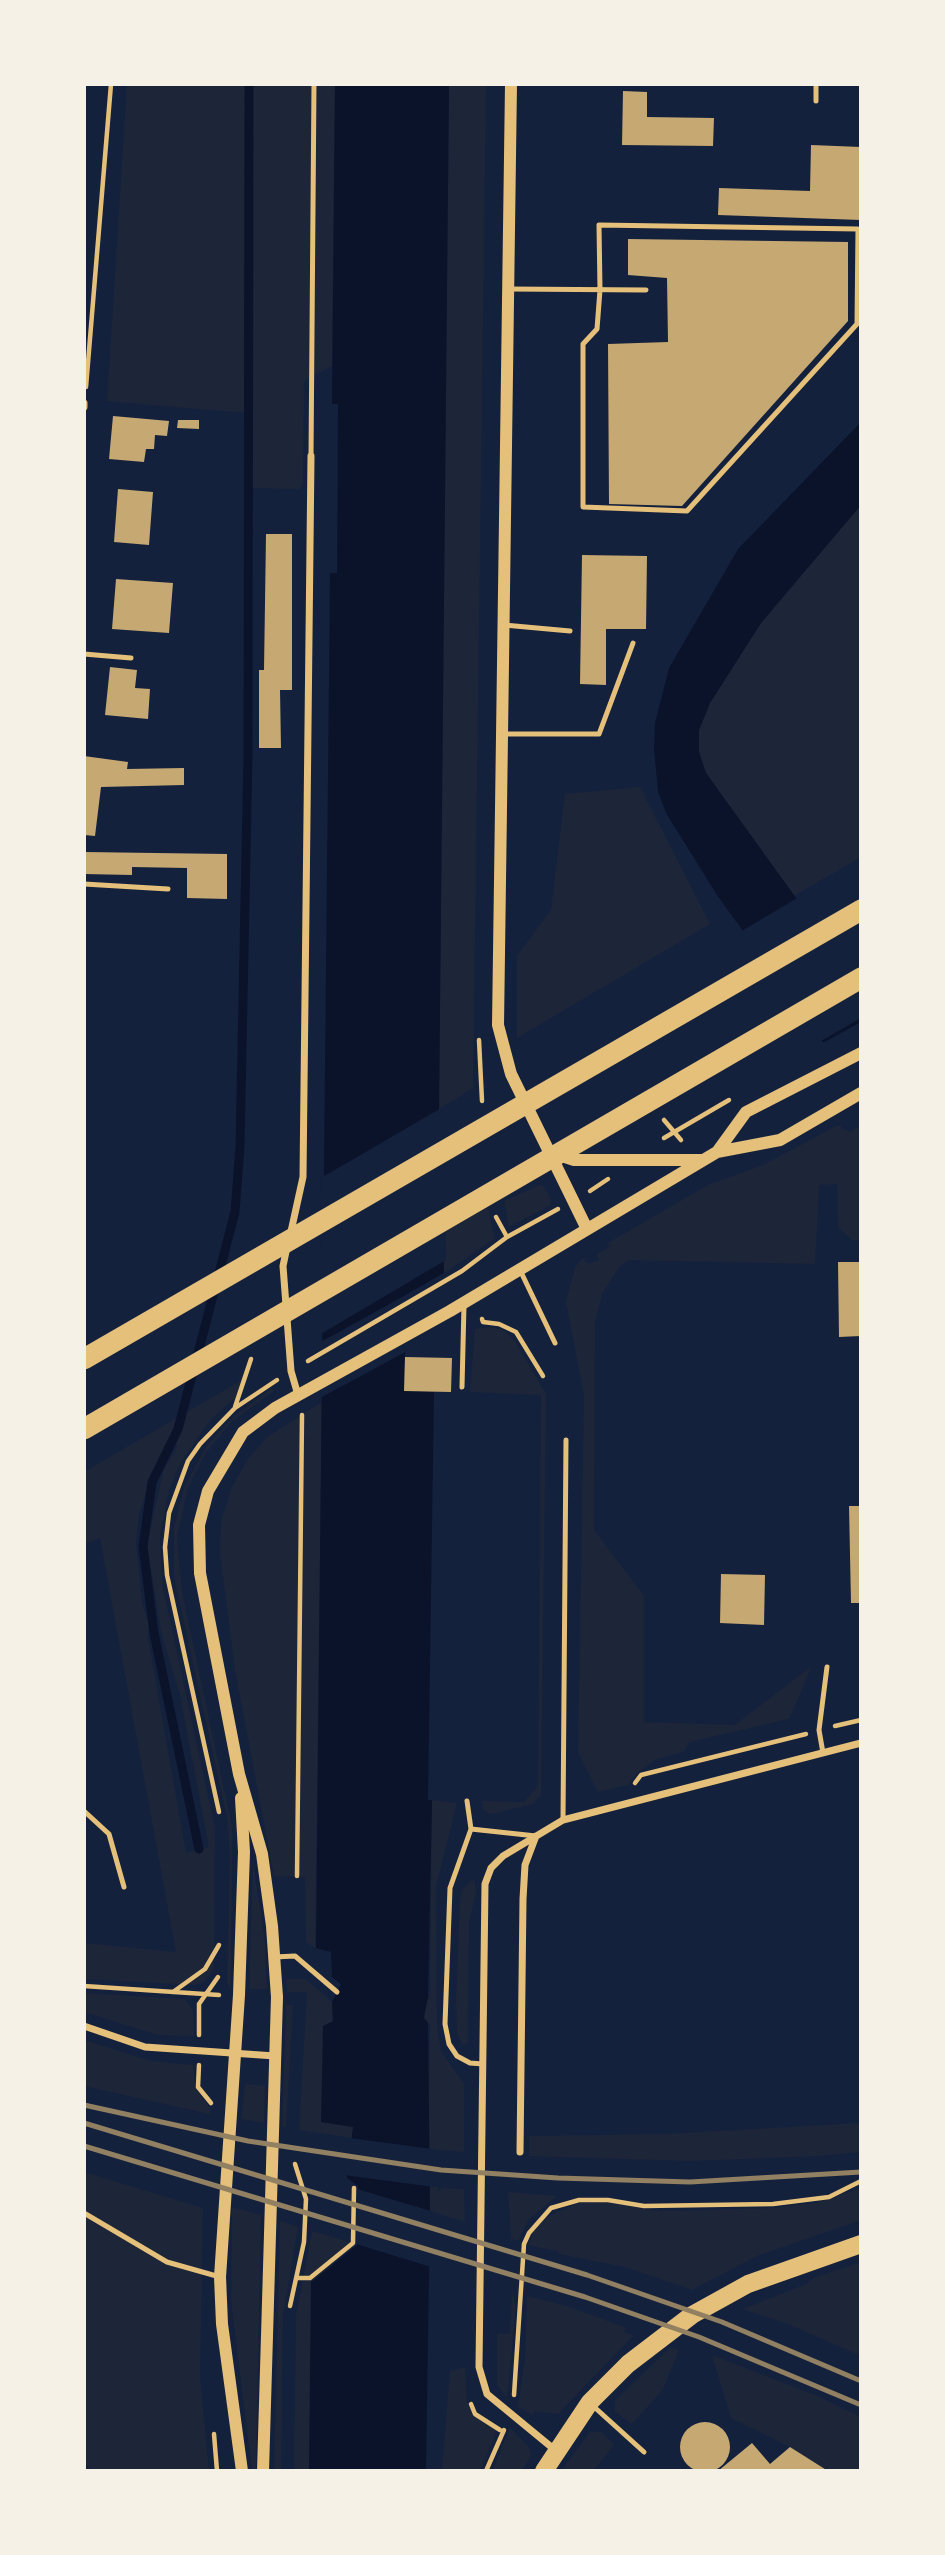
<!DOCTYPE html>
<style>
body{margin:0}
#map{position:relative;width:945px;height:2555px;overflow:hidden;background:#14213d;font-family:"Golos Text",sans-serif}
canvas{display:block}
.frame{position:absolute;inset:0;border:86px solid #f6f1e7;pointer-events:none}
</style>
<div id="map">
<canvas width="945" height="2555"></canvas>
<div class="frame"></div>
</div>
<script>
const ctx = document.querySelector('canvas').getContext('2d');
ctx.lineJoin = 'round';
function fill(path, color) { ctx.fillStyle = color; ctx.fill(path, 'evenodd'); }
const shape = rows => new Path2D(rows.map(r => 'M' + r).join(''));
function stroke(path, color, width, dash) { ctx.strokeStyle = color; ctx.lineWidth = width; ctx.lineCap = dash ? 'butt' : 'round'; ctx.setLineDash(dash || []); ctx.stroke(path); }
const green = shape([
 [127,84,335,84,332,366,304,381,303,483,300,489,245,488,246,413,107,401],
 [449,84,486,84,473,1088,439,1109],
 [861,505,861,857,794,896,706,773,699,752,699,730,710,703,761,623],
 [640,787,710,924,517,1038,517,956,551,910,565,794],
 [838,1125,850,1132,861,1125,861,1240,852,1240,838,1227,837,1184,819,1185,815,1264,629,1260,621,1265,602,1294,595,1323,594,1530,644,1596,644,1722,735,1725,812,1666,789,1719,689,1742,685,1751,655,1760,638,1772,628,1785,598,1792,578,1752,584,1395,566,1302,575,1267,583,1258,588,1264,599,1260,597,1254,609,1247,608,1243,708,1185,763,1165],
 [542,1184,550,1197,551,1205,509,1227,504,1201],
 [486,1208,489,1210,494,1239,444,1273,442,1233],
 [489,1327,503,1330,515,1341,546,1394,541,1795,533,1804,492,1814,483,1810,482,1801,524,1802,538,1786,541,1395,470,1392,475,1329],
 [242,1380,235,1398,211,1419,181,1462,169,1490,160,1535,162,1584,215,1828,214,1968,205,1981,195,1985,84,1979,84,1943,176,1952,100,1538,84,1544,84,1472],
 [168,1443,178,1445,163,1472,147,1545,162,1636,180,1695,209,1847,186,1853,148,1638,149,1625,142,1603,136,1543,139,1515,149,1483],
 [271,1389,275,1390,230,1423,205,1454,188,1487,177,1537,182,1592,232,1827,231,1988,227,1983,230,1855,227,1817,174,1577,174,1528,184,1488,206,1447,232,1418],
 [322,1402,315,1948,306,1942,305,1877,274,1876,235,1670,220,1553,221,1521,232,1487,248,1459,267,1437],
 [432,1800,457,1803,436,1886,437,2027,441,2051,464,2084,464,2152,428,2149,430,2024,424,2018,424,2003,430,1997],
 [253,1862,265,1942,267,1989,249,1989],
 [472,1880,475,1881,476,1893,469,1921,468,2042,463,2045,457,2033,456,2003,460,1899,462,1890],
 [286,1979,306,1979,334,2004,321,2121,353,2127,352,2138,299,2130,307,1992,287,1992],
 [84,1993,185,1999,193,2011,194,2036,158,2035,84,2012],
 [286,2005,293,2005,286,2127,282,2126],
 [84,2040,151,2061,193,2065,196,2089,210,2108,210,2114,84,2086],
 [245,2084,265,2086,264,2123,241,2119],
 [861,2123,861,2152,819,2156,690,2161,529,2156,529,2136,665,2134],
 [84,2172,203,2208,200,2376,209,2471,94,2471,84,2464],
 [430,2186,438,2187,438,2191,443,2188,464,2189,465,2222,430,2211],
 [861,2188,861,2220,757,2256,692,2290,625,2267,559,2254,558,2251,528,2245,534,2231,547,2217,577,2203,609,2202,656,2211,773,2208,815,2203],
 [508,2192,557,2196,529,2219,518,2241,511,2239],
 [232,2207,261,2215,256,2471,252,2471,231,2300],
 [280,2221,298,2227,283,2316,281,2471,274,2471],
 [312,2231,350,2242,310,2275,311,2280,326,2269,310,2471,294,2471,296,2316],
 [861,2262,861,2356,788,2324,743,2309,804,2285,816,2277],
 [512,2291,516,2308,507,2399,497,2385,497,2334,510,2334],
 [527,2296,564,2305,627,2328,623,2332,634,2335,558,2414,534,2411,533,2415,518,2407,525,2358],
 [671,2347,679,2350,663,2389,632,2424,615,2412,615,2400],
 [712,2355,820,2397,861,2417,861,2471,828,2471,790,2447,731,2418],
 [465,2367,467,2402,473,2414,497,2431,480,2471,442,2471,450,2371],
 [510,2428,529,2447,531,2455,522,2471,492,2471],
 [590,2432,602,2432,614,2445,593,2471,561,2471]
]);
const water = shape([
 [335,84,449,84,439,1109,444,1273,407,1294,404,1390,434,1392,428,1800,432,1800,428,1997,424,2018,428,2023,430,2211,426,2471,309,2471,311,2282,357,2245,358,2186,347,2178,353,2127,321,2122,323,2026,333,2021,332,2002,341,1984,332,1977,331,1952,316,1948,330,573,337,573,338,404,332,404],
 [861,422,861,505,761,623,710,703,699,730,699,752,706,773,861,988,861,1095,717,895,666,813,658,792,654,749,655,723,669,668,738,549]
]);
const pier = shape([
 [799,897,861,982,861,1018,819,1042,740,932],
 [861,1022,861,1099,821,1044],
 [443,1107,446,1260,319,1335,321,1178],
 [433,1280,435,1282,411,1296,409,1350,320,1398,319,1343],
 [349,2138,432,2149,434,2187,344,2175],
 [354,2188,434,2212,431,2267,353,2243]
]);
const stream = shape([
 [199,1849,154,1633,143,1547,152,1482,178,1429,235,1212,240,1146,248,755,249,84]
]);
const building = shape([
 [623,91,647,92,647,117,714,118,713,146,622,145],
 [811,145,861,147,861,220,718,215,719,188,810,191],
 [628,239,848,242,848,321,682,506,609,504,608,344,668,342,667,278,628,275],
 [113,416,169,421,167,436,155,435,154,449,146,449,144,462,109,459],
 [178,420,199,420,199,429,177,428],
 [118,489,153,492,149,545,114,542],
 [266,534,292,534,292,690,280,690,281,748,259,748,259,670,264,670],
 [582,555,647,556,646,629,606,629,606,685,580,684],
 [116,579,173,583,169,633,112,629],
 [110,667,137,670,135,688,150,689,148,719,105,715],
 [84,756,128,762,127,769,184,768,184,785,101,787,95,836,84,835],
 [84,852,227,854,227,899,187,898,187,868,132,867,132,875,84,874],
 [838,1262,861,1262,861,1336,839,1337],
 [405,1357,452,1358,451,1392,404,1391],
 [849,1506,861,1506,861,1603,851,1603],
 [721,1574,765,1575,764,1625,720,1623],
 '680 2447a25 25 0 1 1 50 0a25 25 0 1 1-50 0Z',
 [752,2443,770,2464,790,2447,828,2471,718,2471]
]);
const path = shape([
 [86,387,111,84],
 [479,1040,482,1101],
 [664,1120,681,1140],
 [664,1138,729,1100],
 [590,1191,608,1179],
 [496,1217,507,1237],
 [482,1319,483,1322,499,1324,516,1332,543,1376],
 [308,1361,462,1271,507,1237,558,1209],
 [235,1407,251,1359],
 [835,1726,861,1720],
 [635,1783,641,1775,806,1734],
 [219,1812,167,1575,165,1547,169,1513,188,1461,200,1444,235,1408,277,1380],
 [297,1876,302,1415],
 [84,1986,219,1995],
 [173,1992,205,1969,219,1945],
 [199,2035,199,2004,218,1977],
 [199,2065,198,2087,211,2103],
 [296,2278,310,2278,353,2243,354,2188],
 [290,2306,304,2242,306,2199,295,2164],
 [514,2395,524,2244,529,2233,551,2208,579,2200,608,2200,644,2206,773,2204,829,2197,861,2181],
 [471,2404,475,2414,500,2430],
 [214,2434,217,2471],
 [486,2471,504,2430]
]);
const service = shape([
 [816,84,816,101],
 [599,225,858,229,857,324,687,511,583,507,583,344,597,329,600,290,599,225],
 [508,289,646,290],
 [311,456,314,84],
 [504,625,570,631],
 [84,654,131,658],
 [502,734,599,734,633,643],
 [84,884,168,889],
 [520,1270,555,1343],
 [462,1387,464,1305],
 [823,1753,819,1730,827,1667],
 [467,1801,471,1829],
 [84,1811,109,1834,124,1887],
 [563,1820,566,1440],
 [274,1957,295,1956,337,1992],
 [483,2064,470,2063,457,2056,449,2044,445,2024,450,1888,471,1829,536,1836],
 [84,2213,167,2262,220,2277],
 [592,2405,644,2452]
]);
const minor = shape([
 [84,407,84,403],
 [290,1236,303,1177,311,456],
 [287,1247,283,1266,291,1371,298,1395],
 [84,2026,145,2047,275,2056],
 [520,2152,523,1899,525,1865,536,1836],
 [555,2450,487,2394,479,2367,485,1884,491,1868,503,1856,563,1820,861,1743]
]);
const tertiary = shape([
 [511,84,498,1025,511,1074,587,1229],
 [717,1152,746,1112,861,1053],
 [556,1154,574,1160,701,1160],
 [241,1798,244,1852,239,1995,220,2277,222,2324,242,2471],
 [263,2471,277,1997,272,1926,262,1854,239,1774,200,1573,199,1525,208,1491,243,1432,275,1408,450,1311,717,1152,780,1140,861,1093]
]);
const primary = shape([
 [544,2471,590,2402,628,2364,692,2315,748,2284,861,2244]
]);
const motorway = shape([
 [84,1359,861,910],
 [84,1429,861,978]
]);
const rail = shape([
 [84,2105,248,2141,441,2170,558,2178,690,2182,861,2172],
 [84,2123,587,2275,722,2322,861,2381],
 [84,2146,585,2297,699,2337,861,2405]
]);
fill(green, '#1d2539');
fill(water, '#0b132b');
fill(pier, '#14213d');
stroke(stream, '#0b132b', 9);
fill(building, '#c6a872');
stroke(path, '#e5c07b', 4.5);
stroke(service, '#e5c07b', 5);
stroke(minor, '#e5c07b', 7);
stroke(tertiary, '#e5c07b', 12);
stroke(primary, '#e5c07b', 18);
stroke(motorway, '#e5c07b', 21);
stroke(rail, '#918062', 5);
</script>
